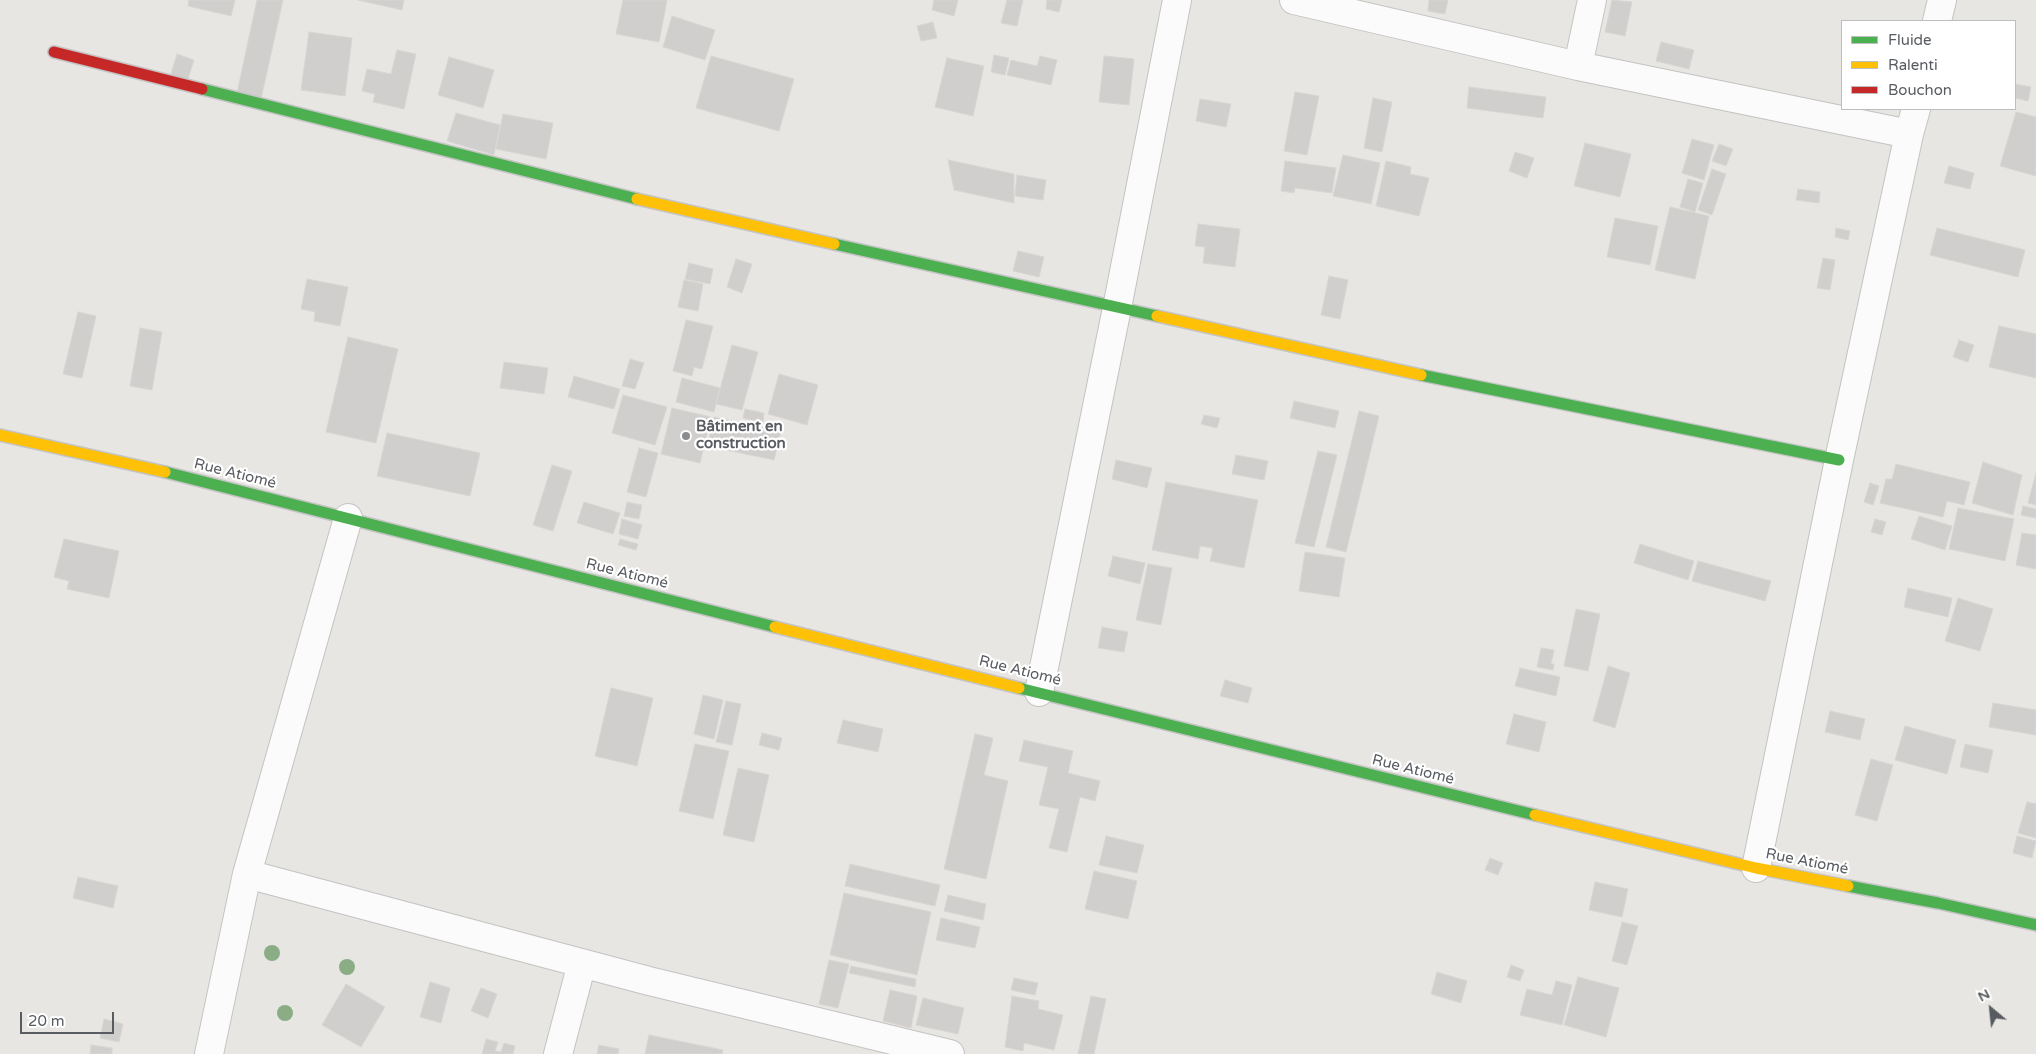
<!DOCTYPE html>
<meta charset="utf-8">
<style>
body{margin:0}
#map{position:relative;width:2036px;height:1054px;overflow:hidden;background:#e8e6e3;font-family:"Varela Round",sans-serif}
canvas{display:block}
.legend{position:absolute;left:1841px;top:20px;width:175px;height:90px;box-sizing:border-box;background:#fff;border:1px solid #bcbebf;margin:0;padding:6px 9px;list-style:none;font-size:15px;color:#585c60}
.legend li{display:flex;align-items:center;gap:10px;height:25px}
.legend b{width:25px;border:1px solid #bcbebf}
.north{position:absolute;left:1966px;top:984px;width:50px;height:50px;-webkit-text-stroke:4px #fff;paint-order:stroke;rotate:332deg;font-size:14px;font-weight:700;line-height:20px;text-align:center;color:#585c60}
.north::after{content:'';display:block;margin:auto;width:18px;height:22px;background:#585c60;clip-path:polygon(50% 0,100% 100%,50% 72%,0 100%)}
.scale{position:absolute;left:20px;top:1012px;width:94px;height:22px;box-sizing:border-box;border:2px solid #585c60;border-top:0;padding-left:6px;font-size:15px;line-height:18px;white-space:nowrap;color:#585c60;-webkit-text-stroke:4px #fff;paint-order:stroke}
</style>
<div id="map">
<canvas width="2036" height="1054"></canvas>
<ul class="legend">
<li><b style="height:6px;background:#4caf50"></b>Fluide</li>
<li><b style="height:6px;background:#ffc107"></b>Ralenti</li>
<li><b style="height:6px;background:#c62828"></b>Bouchon</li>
</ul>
<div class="north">N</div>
<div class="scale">20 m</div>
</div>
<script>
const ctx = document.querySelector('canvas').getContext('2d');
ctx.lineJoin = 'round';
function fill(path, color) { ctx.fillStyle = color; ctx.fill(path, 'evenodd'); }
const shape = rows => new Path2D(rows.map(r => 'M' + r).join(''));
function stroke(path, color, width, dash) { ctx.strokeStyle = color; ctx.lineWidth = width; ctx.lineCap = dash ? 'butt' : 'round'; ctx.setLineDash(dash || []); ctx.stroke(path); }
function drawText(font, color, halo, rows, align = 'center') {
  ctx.font = font + ' "Varela Round",sans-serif'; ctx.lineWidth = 4.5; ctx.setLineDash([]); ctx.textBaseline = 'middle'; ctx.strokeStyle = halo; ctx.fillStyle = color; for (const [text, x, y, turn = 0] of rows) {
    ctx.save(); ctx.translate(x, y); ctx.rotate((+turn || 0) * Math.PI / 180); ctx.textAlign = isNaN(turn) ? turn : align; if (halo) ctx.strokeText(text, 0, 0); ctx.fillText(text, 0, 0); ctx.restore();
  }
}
const building = shape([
 [189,0,235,0,231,16,188,6,189,0],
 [257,0,283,0,261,99,237,93,257,0],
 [358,0,404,0,402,10,358,0],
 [623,0,667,0,659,42,616,34,623,0],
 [934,0,958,0,954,16,932,10,934,0],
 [1007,0,1023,0,1017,26,1001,23,1007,0],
 [1047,0,1062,0,1059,12,1046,9,1047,0],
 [1429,0,1448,0,1445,14,1428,11,1429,0],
 [1612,0,1632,2,1625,36,1605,32,1612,0],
 [672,16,715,30,705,60,663,47,672,16],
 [933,22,937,38,921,41,917,26,933,22],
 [309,32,352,38,345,96,301,90,309,32],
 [1661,42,1694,50,1689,69,1656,61,1661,42],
 [397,50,416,54,404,109,373,102,375,94,362,91,367,69,391,74,397,50],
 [177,54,194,60,187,82,170,77,177,54],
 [994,55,1009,58,1005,75,991,72,994,55],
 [711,56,794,79,779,131,696,108,711,56],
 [1040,56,1057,60,1051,85,1007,75,1011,60,1037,66,1040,56],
 [1104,56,1134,59,1129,105,1099,102,1104,56],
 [449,57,494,70,483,108,438,95,449,57],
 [947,58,984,66,973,116,935,107,947,58],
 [2015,84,2031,87,2028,101,2015,98,2015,84],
 [1469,87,1546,97,1543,118,1467,108,1469,87],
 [1295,92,1319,96,1307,155,1284,151,1295,92],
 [1373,98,1392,102,1382,152,1364,148,1373,98],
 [1200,99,1231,104,1226,127,1196,121,1200,99],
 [2016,112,2036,117,2036,176,2000,166,2016,112],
 [456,113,500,125,494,155,447,141,456,113],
 [503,114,553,123,546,159,496,149,503,114],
 [1692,139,1714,145,1704,180,1682,173,1692,139],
 [1585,143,1631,154,1620,197,1574,186,1585,143],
 [1719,144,1733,149,1726,166,1712,161,1719,144],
 [1515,152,1534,158,1527,178,1509,171,1515,152],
 [1343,155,1380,163,1371,204,1333,196,1343,155],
 [948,160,1014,174,1014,203,954,190,948,160],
 [1285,161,1336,168,1332,193,1295,188,1294,193,1281,191,1285,161],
 [1386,161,1411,167,1410,174,1429,178,1419,216,1376,206,1386,161],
 [1949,166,1974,173,1970,189,1944,183,1949,166],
 [1712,169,1726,174,1712,215,1698,210,1712,169],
 [1017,175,1046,180,1043,200,1015,196,1017,175],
 [1688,179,1703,183,1695,212,1680,207,1688,179],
 [1798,189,1820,192,1819,203,1796,200,1798,189],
 [1670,207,1709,216,1695,279,1655,270,1670,207],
 [1615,218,1658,226,1650,265,1607,257,1615,218],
 [1198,224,1240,229,1235,267,1203,263,1205,247,1195,246,1198,224],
 [1836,228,1850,231,1848,240,1835,237,1836,228],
 [1937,228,2025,250,2018,277,1930,255,1937,228],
 [1018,251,1044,257,1039,277,1013,271,1018,251],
 [1823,258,1835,260,1830,290,1817,288,1823,258],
 [736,259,752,264,742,293,727,287,736,259],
 [689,263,713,269,710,284,685,279,689,263],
 [1329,276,1348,280,1340,319,1321,315,1329,276],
 [307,279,348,287,340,326,314,321,315,312,301,309,307,279],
 [684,280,703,284,698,311,678,307,684,280],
 [78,312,96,316,82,378,63,374,78,312],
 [686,320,713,326,702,369,694,367,692,376,673,371,686,320],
 [1999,326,2036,334,2036,378,1989,367,1999,326],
 [140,328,162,332,152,390,130,386,140,328],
 [348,337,398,349,376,443,326,432,348,337],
 [1959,340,1974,345,1968,362,1953,357,1959,340],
 [732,345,758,352,742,410,716,404,732,345],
 [630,359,644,363,635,389,622,386,630,359],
 [504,362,548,368,544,394,500,388,504,362],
 [779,374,818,385,807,425,768,414,779,374],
 [574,376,620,389,614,409,568,397,574,376],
 [682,378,720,388,714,412,676,402,682,378],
 [623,395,667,407,655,445,612,433,623,395],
 [1294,401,1339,411,1335,428,1290,418,1294,401],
 [672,408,711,417,700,463,661,454,672,408],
 [745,409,764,413,763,423,743,418,745,409],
 [1359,411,1379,416,1346,552,1326,547,1359,411],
 [1204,415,1220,418,1217,428,1201,424,1204,415],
 [714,417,781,432,774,460,707,446,714,417],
 [387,433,480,453,470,496,377,476,387,433],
 [639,448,658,453,646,497,627,492,639,448],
 [1318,451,1337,455,1314,547,1295,543,1318,451],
 [1236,455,1268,461,1264,480,1232,474,1236,455],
 [1116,460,1152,468,1147,488,1112,479,1116,460],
 [1983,462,2022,475,2013,515,1972,503,1983,462],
 [1896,464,1970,482,1964,505,1947,501,1943,517,1880,503,1886,479,1892,479,1896,464],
 [552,465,572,471,553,531,533,525,552,465],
 [2036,473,2036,505,2028,503,2036,473],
 [1166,482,1258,500,1244,568,1210,561,1213,548,1200,546,1198,559,1152,550,1166,482],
 [1870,483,1879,486,1873,505,1864,502,1870,483],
 [584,502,620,513,613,534,577,523,584,502],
 [627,502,642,505,639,519,624,516,627,502],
 [2023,506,2036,509,2036,518,2021,515,2023,506],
 [1958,508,2014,519,2005,561,1949,549,1958,508],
 [1919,516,1952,526,1945,550,1911,539,1919,516],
 [622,519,642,525,638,539,619,534,622,519],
 [1875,519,1886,522,1882,535,1871,532,1875,519],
 [2022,533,2036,535,2036,569,2016,565,2022,533],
 [64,539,119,551,109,598,67,589,69,581,54,577,64,539],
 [620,539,638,544,636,550,618,545,620,539],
 [1640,544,1694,561,1688,580,1634,563,1640,544],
 [1305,552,1345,558,1339,597,1299,591,1305,552],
 [1113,556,1145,563,1140,584,1108,576,1113,556],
 [1698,561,1771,581,1765,601,1692,581,1698,561],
 [1148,564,1172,568,1161,625,1136,620,1148,564],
 [1908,588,1952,598,1948,617,1904,607,1908,588],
 [1958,598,1993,609,1980,651,1945,641,1958,598],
 [1576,609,1600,614,1588,671,1564,666,1576,609],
 [1102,627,1128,632,1124,652,1098,648,1102,627],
 [1541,648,1554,650,1551,664,1554,664,1553,670,1537,667,1541,648],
 [1608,666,1630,673,1615,728,1593,721,1608,666],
 [1520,668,1560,677,1556,696,1515,686,1520,668],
 [1225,680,1252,688,1248,703,1220,696,1225,680],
 [611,688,653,698,637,766,595,756,611,688],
 [703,695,723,700,714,739,694,734,703,695],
 [726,701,741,704,732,745,716,742,726,701],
 [1993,703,2036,710,2036,735,1989,727,1993,703],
 [1830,711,1865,719,1860,740,1825,732,1830,711],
 [1514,714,1546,722,1539,752,1506,744,1514,714],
 [843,720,883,729,878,752,837,743,843,720],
 [1905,726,1956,740,1947,774,1895,760,1905,726],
 [762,733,782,738,779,750,759,745,762,733],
 [975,734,993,738,984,775,1008,781,986,879,944,869,975,734],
 [1024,740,1073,751,1068,773,1100,781,1095,801,1080,797,1067,852,1049,848,1059,809,1039,805,1048,767,1019,761,1024,740],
 [695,744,729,751,713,819,679,811,695,744],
 [1965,744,1993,750,1988,773,1960,767,1965,744],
 [1871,759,1893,765,1877,821,1855,815,1871,759],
 [738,768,769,775,754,842,723,835,738,768],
 [2027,802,2036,804,2036,838,2018,833,2027,802],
 [1106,836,1144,845,1137,873,1099,865,1106,836],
 [2017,836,2036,841,2032,858,2013,853,2017,836],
 [1490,858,1503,863,1498,875,1485,870,1490,858],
 [850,864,940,885,935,906,845,886,850,864],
 [1094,871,1137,881,1128,919,1085,909,1094,871],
 [78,877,118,886,113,908,73,898,78,877],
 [1595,882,1628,889,1622,917,1589,910,1595,882],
 [844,893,931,912,917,975,830,955,844,893],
 [948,895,986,904,983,920,944,911,948,895],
 [941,918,980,927,975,948,936,940,941,918],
 [1622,922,1638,926,1627,965,1612,961,1622,922],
 [829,960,849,964,838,1008,819,1004,829,960],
 [1511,965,1524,970,1520,981,1507,977,1511,965],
 [851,966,916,979,915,987,849,973,851,966],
 [1437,972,1467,981,1461,1003,1431,994,1437,972],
 [1578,977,1619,988,1606,1037,1564,1025,1578,977],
 [1014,978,1038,983,1035,995,1011,990,1014,978],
 [1556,981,1572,985,1562,1025,1520,1015,1527,989,1552,995,1556,981],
 [430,982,450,988,441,1023,420,1017,430,982],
 [346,984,385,1007,361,1047,322,1025,346,984],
 [481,988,497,994,488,1018,471,1011,481,988],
 [890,990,917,996,911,1028,883,1021,890,990],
 [1012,996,1039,1001,1038,1009,1063,1015,1054,1050,1024,1043,1023,1051,1005,1047,1012,996],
 [1091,996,1106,999,1094,1054,1078,1054,1091,996],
 [923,998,964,1008,958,1034,916,1025,923,998],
 [104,1019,123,1024,119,1042,100,1038,104,1019],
 [649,1035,723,1050,722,1054,645,1054,649,1035],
 [486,1039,498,1042,495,1051,501,1052,504,1043,515,1046,513,1054,482,1054,486,1039],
 [91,1045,112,1048,112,1054,90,1054,91,1045],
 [599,1045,619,1049,618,1054,597,1054,599,1045]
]);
const street = shape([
 [1294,0,1578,66,1592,0],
 [1937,21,1942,0],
 [1578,66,1909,134,1916,109],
 [1039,692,1117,308,1177,0],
 [1756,868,1839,460,1909,134],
 [247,874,649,981,950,1054],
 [209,1054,247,874,348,518],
 [558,1054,582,963]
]);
const fast = shape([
 [202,89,637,199],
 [834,244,1157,316],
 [1421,375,1839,460],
 [165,472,775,627],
 [1019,688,1535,815],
 [1848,886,1938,903,2036,925]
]);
const slow = shape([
 [637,199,834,244],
 [1157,316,1421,375],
 [0,435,165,472],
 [775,627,1019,688],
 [1535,815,1756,868,1848,886]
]);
const jam = shape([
 [54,52,202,89]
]);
const trees = [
 [272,953],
 [347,967],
 [285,1013]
];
const markers = [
 [686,436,5,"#8a8c8e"]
];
const poiNames = [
 ["Bâtiment en",696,427],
 ["construction",696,444]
];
const streetNames = [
 ["Rue Atiomé",235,474,14],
 ["Rue Atiomé",627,574,14],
 ["Rue Atiomé",1020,671,14],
 ["Rue Atiomé",1413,770,14],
 ["Rue Atiomé",1807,862,11]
];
fill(building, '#d1cfcd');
stroke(building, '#d8d5d2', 1);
stroke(street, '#c3c3c2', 30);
stroke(fast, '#c4c4c5', 14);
stroke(slow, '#c4c4c5', 14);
stroke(jam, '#c4c4c5', 14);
stroke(street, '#fcfbfb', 28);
stroke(fast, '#4caf50', 11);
stroke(slow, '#ffc107', 11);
stroke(jam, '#c62828', 11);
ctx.fillStyle = '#8aad86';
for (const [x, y] of trees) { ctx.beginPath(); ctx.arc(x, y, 8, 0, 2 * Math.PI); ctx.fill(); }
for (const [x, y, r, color] of markers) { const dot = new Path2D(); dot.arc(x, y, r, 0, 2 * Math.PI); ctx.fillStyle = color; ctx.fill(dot); stroke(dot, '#fff', 2); }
drawText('bold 15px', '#585c60', '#fff', poiNames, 'left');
drawText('15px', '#585c60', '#fff', streetNames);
</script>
